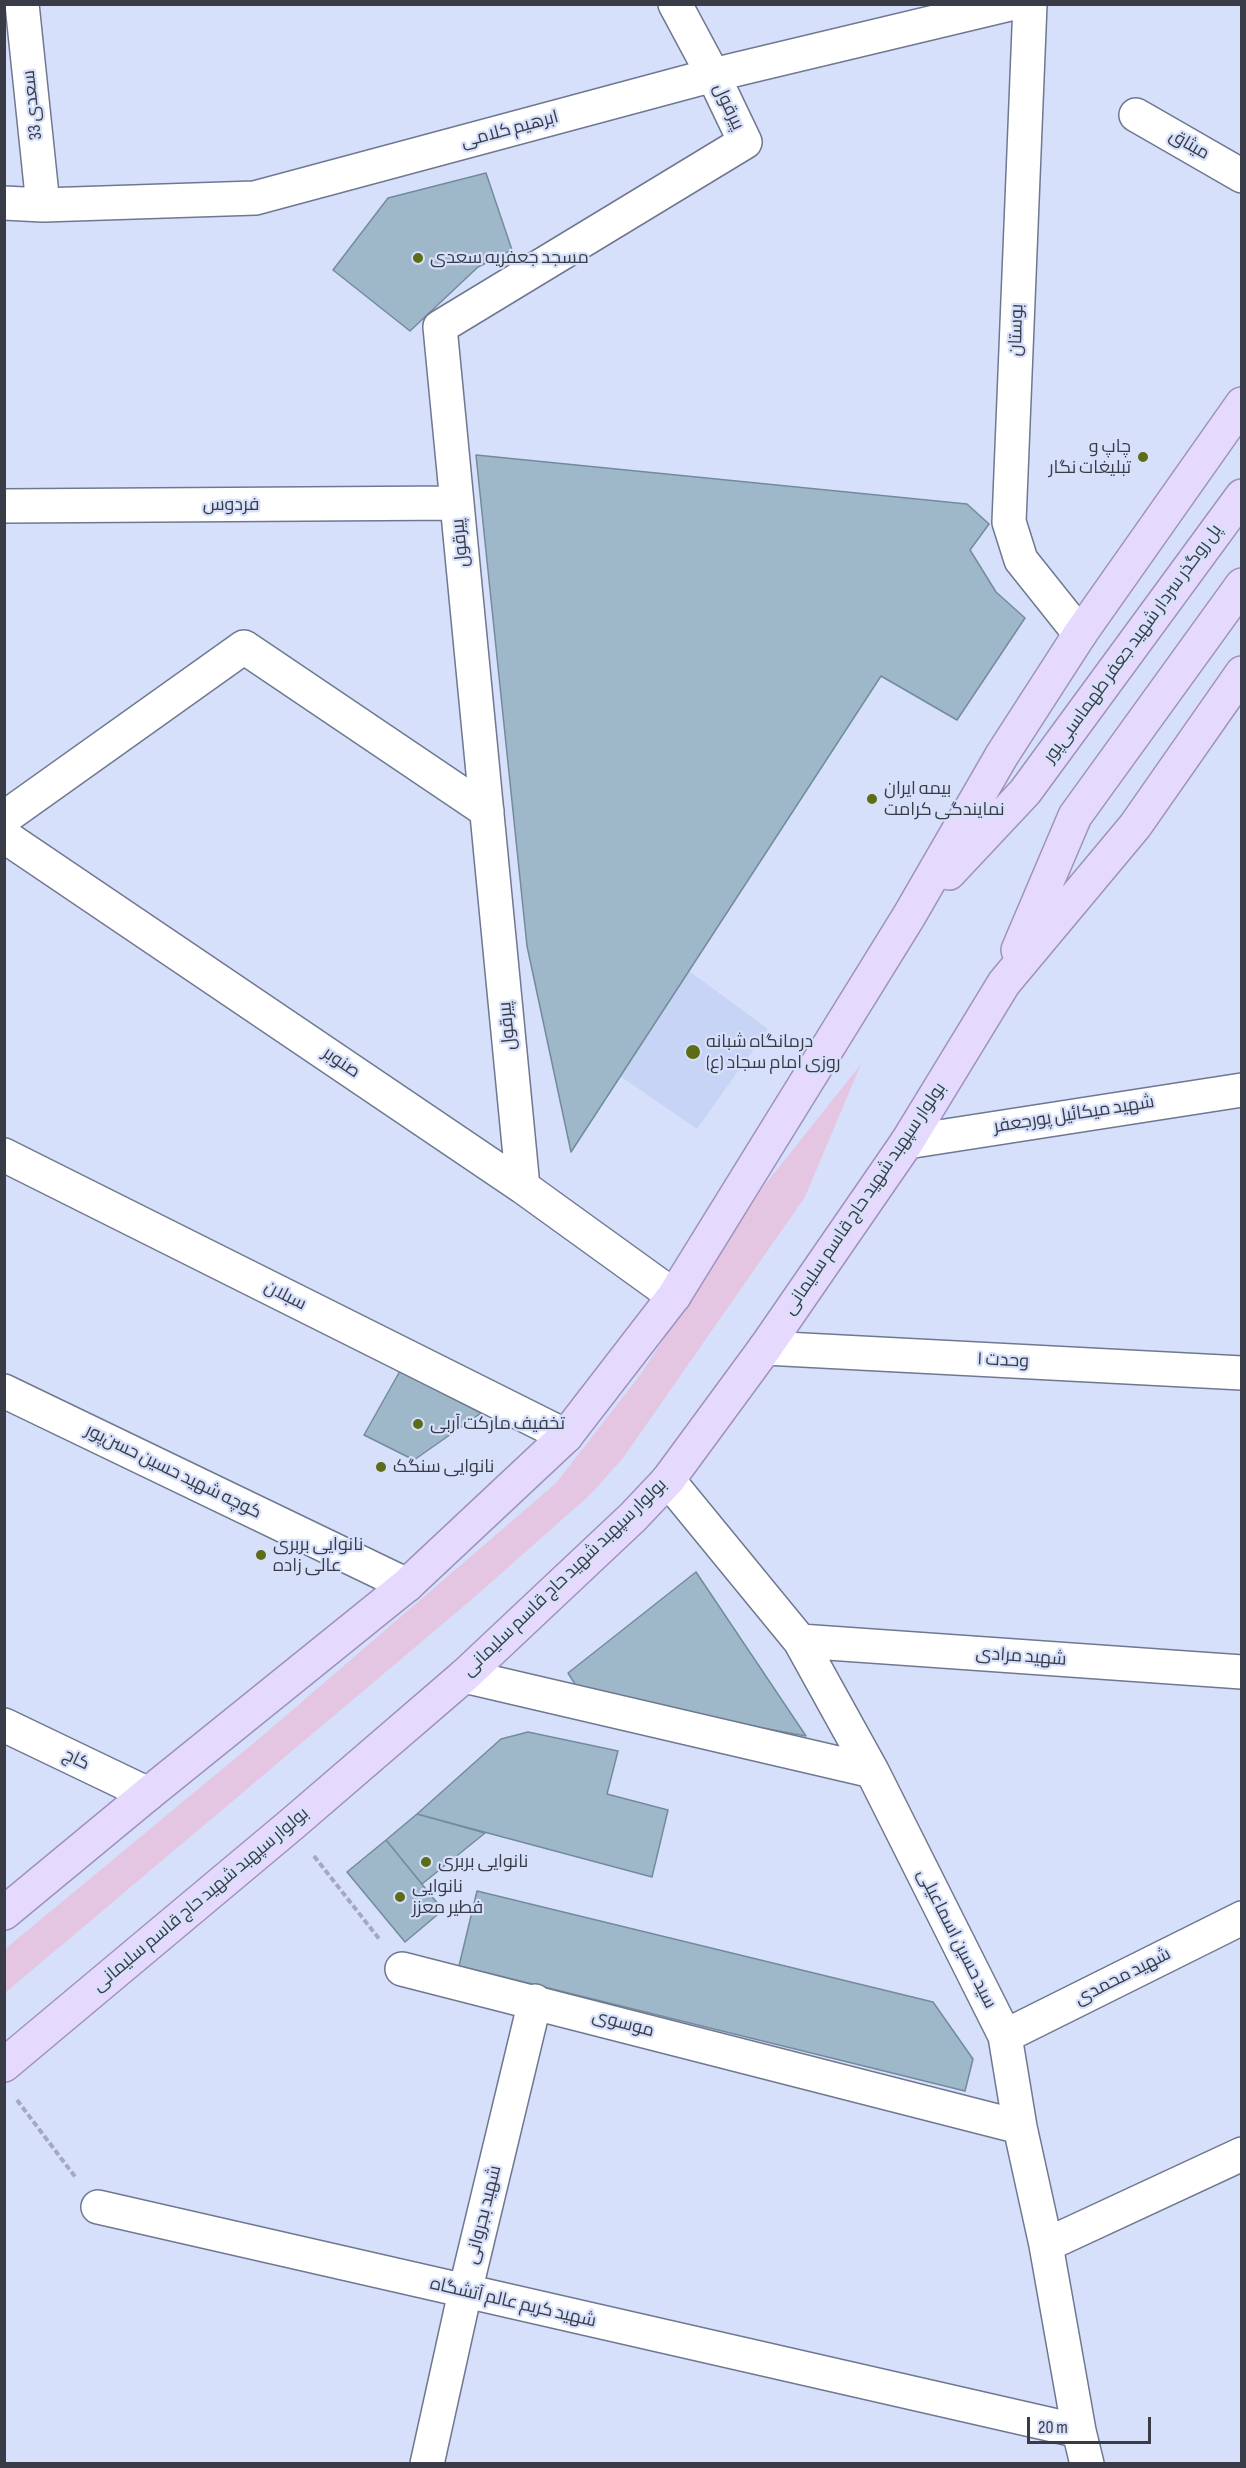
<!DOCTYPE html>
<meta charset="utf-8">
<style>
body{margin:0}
#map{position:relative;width:1246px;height:2468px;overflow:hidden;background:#d6e0fb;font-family:"Sofia Sans Condensed",sans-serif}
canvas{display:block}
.frame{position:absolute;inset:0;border:6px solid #393c47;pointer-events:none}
.scale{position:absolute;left:1027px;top:2417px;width:124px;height:27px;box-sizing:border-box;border:3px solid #393c47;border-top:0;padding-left:8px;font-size:18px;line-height:21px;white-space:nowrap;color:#393c47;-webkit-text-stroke:4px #d6e0fb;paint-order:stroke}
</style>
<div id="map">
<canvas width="1246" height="2468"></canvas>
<div class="frame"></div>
<div class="scale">20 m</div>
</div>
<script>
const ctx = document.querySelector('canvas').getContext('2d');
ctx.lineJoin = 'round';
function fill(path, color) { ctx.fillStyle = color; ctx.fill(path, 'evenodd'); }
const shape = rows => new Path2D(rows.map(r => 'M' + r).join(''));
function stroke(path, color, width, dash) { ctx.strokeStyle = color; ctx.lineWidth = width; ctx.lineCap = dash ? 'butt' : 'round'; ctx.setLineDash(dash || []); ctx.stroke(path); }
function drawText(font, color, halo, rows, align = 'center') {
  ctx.font = font + ' "Sofia Sans Condensed",Cairo,sans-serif'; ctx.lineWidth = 4.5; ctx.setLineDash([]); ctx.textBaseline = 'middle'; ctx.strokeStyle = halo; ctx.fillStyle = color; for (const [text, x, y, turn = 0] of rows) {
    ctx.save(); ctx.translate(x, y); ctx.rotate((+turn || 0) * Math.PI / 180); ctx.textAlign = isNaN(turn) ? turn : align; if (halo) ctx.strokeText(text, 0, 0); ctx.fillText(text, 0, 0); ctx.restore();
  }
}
const built = shape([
 [689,971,768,1029,697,1129,620,1076]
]);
const green = shape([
 [861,1064,805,1197,623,1458,591,1494,470,1601,5,1993,5,1949,261,1737,556,1483,640,1375,764,1186]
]);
const building = shape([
 [486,173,512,250,478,267,410,331,333,270,388,198,486,173],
 [476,455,967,504,989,524,970,550,996,592,1025,618,957,720,881,676,571,1152,527,946,476,455],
 [400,1371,481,1413,414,1460,364,1435,400,1371],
 [696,1572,806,1736,582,1695,568,1673,696,1572],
 [528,1732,618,1751,607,1794,668,1810,652,1877,417,1814,501,1739,528,1732],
 [417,1814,485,1833,422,1884,386,1840,417,1814],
 [386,1840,443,1910,405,1942,347,1872,386,1840],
 [477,1891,933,2002,973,2059,965,2091,459,1966,477,1891]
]);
const path = shape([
 [314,1856,380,1940],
 [17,2100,76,2178]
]);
const street = shape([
 [22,4,43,205],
 [1030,4,1009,522,1021,560,1080,634],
 [1136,115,1242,176],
 [4,203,43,205,255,198,713,75,1010,4],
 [4,506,457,503],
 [4,818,244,647,487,811],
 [4,836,523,1187,674,1296],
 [907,1142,1242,1090],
 [4,1155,566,1436],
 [523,1187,440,327,745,142,713,75,675,4],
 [765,1348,1242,1373],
 [4,1391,407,1585],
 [668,1480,800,1641,872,1771,1005,2036,1020,2127,1046,2245,1079,2431,1087,2464],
 [800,1641,1242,1672],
 [464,1676,872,1771],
 [4,1725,148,1794],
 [402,1969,1020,2127],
 [1005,2036,1242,1918],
 [98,2207,1079,2431],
 [1046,2245,1242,2154],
 [427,2464,465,2292,535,2001]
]);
const primary = shape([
 [949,873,1025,792,1242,496],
 [1018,950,1075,816,1242,585],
 [4,1913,148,1794,407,1585,566,1436,674,1296,909,916,1002,755,1080,634,1242,404],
 [4,2065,292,1824,464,1676,633,1517,668,1480,765,1348,907,1142,1004,983,1135,826,1242,673]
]);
const markers = [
 [418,258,6,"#5c6c17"],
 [1143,457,6,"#5c6c17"],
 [872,799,6,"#5c6c17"],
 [693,1052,8,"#5c6c17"],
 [418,1424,6,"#5c6c17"],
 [381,1467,6,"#5c6c17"],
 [261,1555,6,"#5c6c17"],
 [426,1862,6,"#5c6c17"],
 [400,1897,6,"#5c6c17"]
];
const streetNames = [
 ["سعدی 33",33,105,-96],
 ["پیرقول",728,107,65],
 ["ابرهیم کلامی",510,130,-15],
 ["میثاق",1189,145,30],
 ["بوستان",1017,330,-88],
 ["فردوس",231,505],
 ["پیرقول",461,543,-96],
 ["پل روگذر سردار شهید جعفر طهماسبی‌پور",1133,644,-54],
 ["پیرقول",508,1026,-96],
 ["صنوبر",341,1063,34],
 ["شهید میکائیل پورجعفر",1074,1115,-9],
 ["بولوار سپهبد شهید حاج قاسم سلیمانی",865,1199,-56],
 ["سبلان",285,1296,27],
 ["وحدت ۱",1003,1361,3],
 ["کوچه شهید حسین حسن‌پور",173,1472,26],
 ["بولوار سپهبد شهید حاج قاسم سلیمانی",565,1578,-44],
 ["شهید مرادی",1021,1657,4],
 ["کاج",76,1760,26],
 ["بولوار سپهبد شهید حاج قاسم سلیمانی",201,1900,-40],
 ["سید حسین اسماعیلی",956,1939,63],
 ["شهید محمدی",1123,1977,-27],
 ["موسوی",623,2024,15],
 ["شهید بجروانی",484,2215,-76],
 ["شهید کریم عالم آتشگاه",513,2303,13]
];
const poiNames = [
 ["مسجد جعفریه سعدی",430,258],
 ["چاپ و",1131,447,"right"],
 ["تبلیغات نگار",1131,468,"right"],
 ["بیمه ایران",884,789],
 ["نمایندگی کرامت",884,810],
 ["درمانگاه شبانه",706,1042],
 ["روزی امام سجاد (ع)",706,1063],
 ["تخفیف مارکت آربی",430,1424],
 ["نانوایی سنگک",393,1467],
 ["نانوایی بربری",273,1545],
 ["عالی زاده",273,1566],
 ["نانوایی بربری",438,1862],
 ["نانوایی",412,1887],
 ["فطیر معزز",412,1908]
];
fill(built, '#c8d4f5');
fill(green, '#e5c6e2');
fill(building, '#9eb7c9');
stroke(building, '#738b9c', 1.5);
stroke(street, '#6f7890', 36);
stroke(primary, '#9e92bd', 36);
stroke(path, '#a3aac0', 4, [6, 3]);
stroke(street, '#fff', 33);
stroke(primary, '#e6d9fe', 33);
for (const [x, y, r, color] of markers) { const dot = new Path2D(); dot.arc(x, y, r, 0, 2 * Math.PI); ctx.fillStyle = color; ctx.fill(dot); stroke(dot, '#d6e0fb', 2); }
drawText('18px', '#393c47', '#d6e0fb', streetNames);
drawText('18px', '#393c47', '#d6e0fb', poiNames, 'left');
</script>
